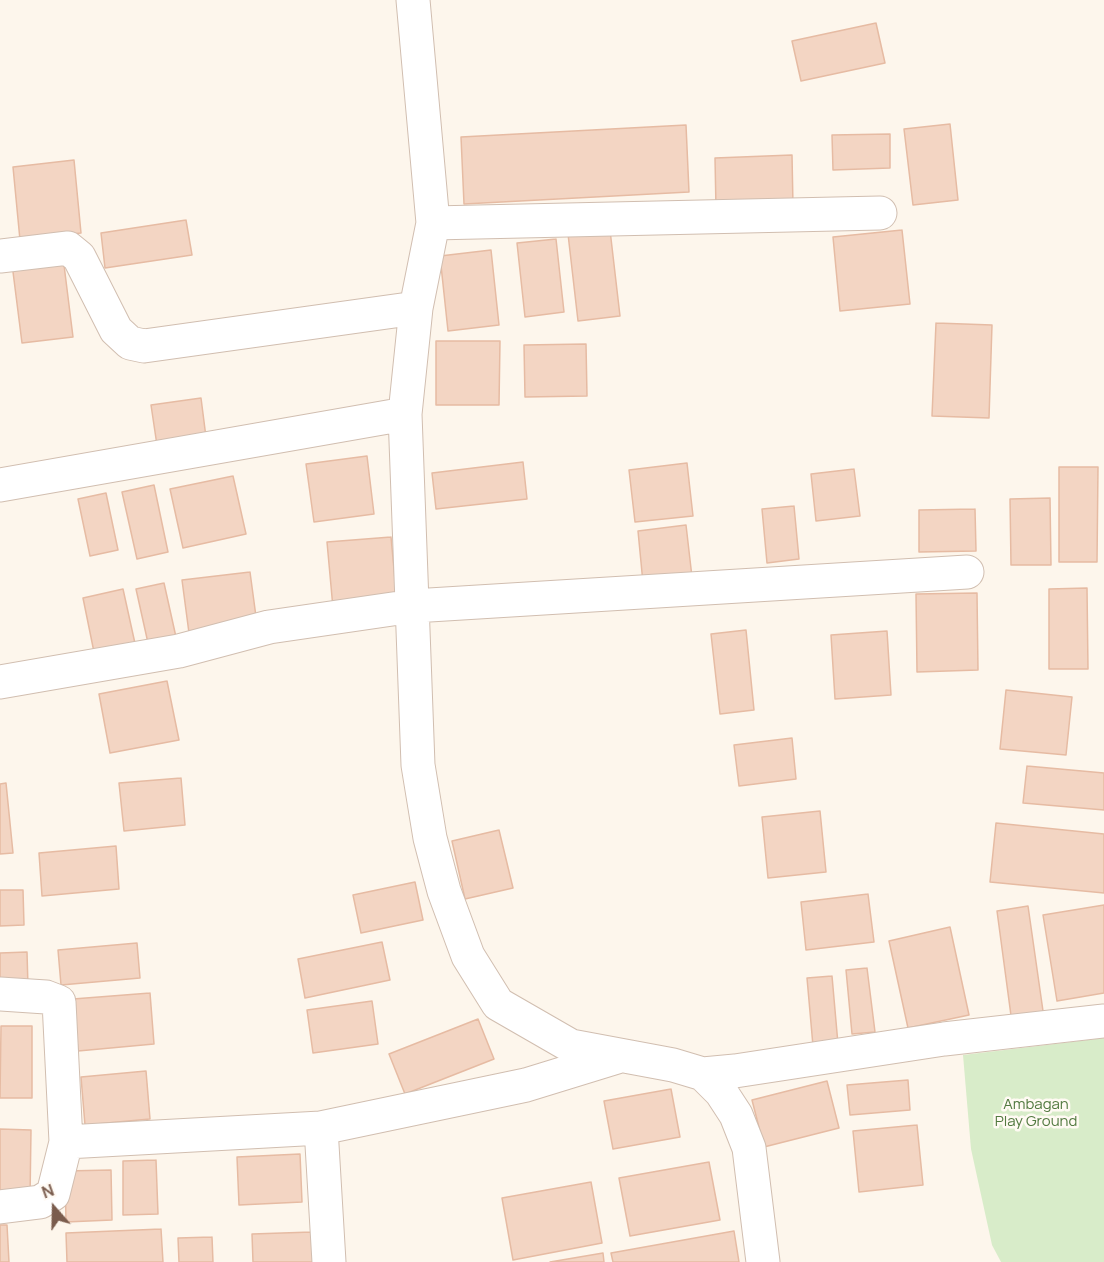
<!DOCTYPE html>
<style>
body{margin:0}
#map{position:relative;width:1104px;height:1262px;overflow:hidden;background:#fdf6ec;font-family:Manrope,sans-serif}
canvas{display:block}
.north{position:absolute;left:24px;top:1178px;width:60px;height:60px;-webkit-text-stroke:4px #fffaf3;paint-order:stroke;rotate:340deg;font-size:16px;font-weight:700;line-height:24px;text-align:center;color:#7a5c4d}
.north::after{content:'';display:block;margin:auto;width:21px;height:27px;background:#7a5c4d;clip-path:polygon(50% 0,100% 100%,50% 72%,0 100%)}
</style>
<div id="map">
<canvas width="1104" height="1262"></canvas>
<div class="north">N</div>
</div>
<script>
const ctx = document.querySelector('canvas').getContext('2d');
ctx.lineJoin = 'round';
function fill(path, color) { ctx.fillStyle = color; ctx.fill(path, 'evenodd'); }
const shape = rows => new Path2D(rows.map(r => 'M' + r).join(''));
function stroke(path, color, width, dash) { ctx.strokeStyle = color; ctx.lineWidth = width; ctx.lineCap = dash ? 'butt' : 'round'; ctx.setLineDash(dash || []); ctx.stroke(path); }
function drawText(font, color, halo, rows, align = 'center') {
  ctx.font = font + ' Manrope,sans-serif'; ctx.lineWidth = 5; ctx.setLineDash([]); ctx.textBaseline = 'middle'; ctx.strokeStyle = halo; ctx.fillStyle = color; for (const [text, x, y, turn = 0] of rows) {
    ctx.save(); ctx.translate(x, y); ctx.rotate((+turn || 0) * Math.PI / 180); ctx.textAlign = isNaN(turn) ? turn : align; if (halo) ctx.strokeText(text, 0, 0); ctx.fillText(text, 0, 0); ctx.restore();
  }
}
const green = shape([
 [1104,1038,1104,1262,1001,1262,992,1245,971,1149,963,1055]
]);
const building = shape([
 [876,23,885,63,801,81,792,41,876,23],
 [950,124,958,200,913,205,904,129,950,124],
 [686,125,689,192,464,204,461,137,686,125],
 [890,134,890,168,833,170,832,135,890,134],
 [792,155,793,206,716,209,715,158,792,155],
 [74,160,81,233,20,240,13,167,74,160],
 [186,220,192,255,105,268,101,233,186,220],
 [610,230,620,316,578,321,568,234,610,230],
 [902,230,910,304,840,311,833,237,902,230],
 [556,239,564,312,525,317,517,243,556,239],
 [491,250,499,325,448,331,440,256,491,250],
 [63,257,73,337,22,343,12,264,63,257],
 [936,323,992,325,989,418,932,416,936,323],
 [436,341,500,341,499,405,436,405,436,341],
 [586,344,587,396,525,397,524,345,586,344],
 [201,398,207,445,158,452,151,405,201,398],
 [367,456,374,514,314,522,306,464,367,456],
 [523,462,527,499,436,509,432,473,523,462],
 [687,463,693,516,635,522,629,470,687,463],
 [1059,467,1098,467,1097,562,1059,562,1059,467],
 [854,469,860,516,816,521,811,474,854,469],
 [233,476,246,534,183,548,170,489,233,476],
 [154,485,168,552,137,559,122,492,154,485],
 [106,493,118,550,90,556,78,499,106,493],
 [1050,498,1051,565,1011,565,1010,499,1050,498],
 [794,506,799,559,767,563,762,509,794,506],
 [975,509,976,551,919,552,919,510,975,509],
 [686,525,692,577,643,583,638,531,686,525],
 [391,537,397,602,333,608,327,542,391,537],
 [250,572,257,624,189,633,182,580,250,572],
 [164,583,176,637,148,643,136,589,164,583],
 [1087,588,1088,669,1049,669,1049,589,1087,588],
 [123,589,136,648,95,657,83,598,123,589],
 [977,593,978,670,917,672,916,594,977,593],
 [746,630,754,710,720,714,711,634,746,630],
 [887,631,891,695,835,699,831,635,887,631],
 [167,681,179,740,110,753,99,694,167,681],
 [1006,690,1072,697,1066,755,1000,749,1006,690],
 [792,738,796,779,739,786,734,745,792,738],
 [1027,766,1104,773,1104,810,1023,803,1027,766],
 [181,778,185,825,124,831,119,783,181,778],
 [6,783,13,853,0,854,0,784,6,783],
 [820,811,826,872,768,878,762,817,820,811],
 [996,823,1104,834,1104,893,990,882,996,823],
 [499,830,513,888,465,899,452,841,499,830],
 [116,846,119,889,42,896,39,853,116,846],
 [415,882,423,920,361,933,353,895,415,882],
 [0,890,23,890,24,925,0,926,0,890],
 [868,894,874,942,806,950,801,902,868,894],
 [1104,905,1104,993,1057,1001,1043,915,1104,905],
 [1028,906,1044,1018,1012,1023,997,911,1028,906],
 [950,927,969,1015,908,1028,889,941,950,927],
 [382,942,390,980,305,998,298,959,382,942],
 [137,943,140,978,61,985,58,950,137,943],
 [27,952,28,987,0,988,0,953,27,952],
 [867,968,875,1032,852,1034,846,970,867,968],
 [832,976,838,1044,813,1046,807,978,832,976],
 [150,993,154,1044,78,1051,73,999,150,993],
 [372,1001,378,1044,313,1053,307,1010,372,1001],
 [478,1019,494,1059,405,1094,389,1054,478,1019],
 [1,1026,32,1026,32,1098,0,1098,1,1026],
 [146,1071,150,1119,85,1125,81,1077,146,1071],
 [908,1080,910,1110,850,1115,847,1085,908,1080],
 [827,1081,839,1128,764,1147,752,1100,827,1081],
 [671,1089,680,1137,613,1149,604,1101,671,1089],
 [917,1125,923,1185,859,1192,853,1131,917,1125],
 [0,1129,31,1130,30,1199,0,1199,0,1129],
 [300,1154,302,1202,239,1205,237,1157,300,1154],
 [156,1160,158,1214,123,1215,123,1161,156,1160],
 [709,1162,720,1220,630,1236,619,1178,709,1162],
 [111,1170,112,1220,66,1222,65,1171,111,1170],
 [591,1182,602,1243,513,1260,502,1198,591,1182],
 [0,1225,7,1225,9,1262,0,1262,0,1225],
 [161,1229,163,1262,67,1262,66,1233,161,1229],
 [734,1231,739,1262,613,1262,611,1253,734,1231],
 [312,1232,314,1262,253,1262,252,1234,312,1232],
 [212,1237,213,1262,179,1262,178,1238,212,1237],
 [603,1253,604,1262,550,1262,603,1253]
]);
const minor = shape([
 [413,0,433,223,416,308,405,414,418,765,430,838,444,891,468,956,498,1004,571,1046,673,1065,703,1074,721,1092,736,1115,749,1148,763,1262],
 [433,223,880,213],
 [0,256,68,248,79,257,116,330,130,343,144,346,416,308],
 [0,485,405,414],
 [0,682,179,651,269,627,413,606,967,572],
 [0,994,46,997,59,1002,66,1142,321,1128,526,1085,617,1057],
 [703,1074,735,1071,944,1039,1104,1021],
 [321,1128,329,1262],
 [0,1207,40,1202,53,1194,66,1142]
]);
const parkNames = [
 ["Ambagan",1036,1105],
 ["Play Ground",1036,1122]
];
fill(green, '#d8ecc9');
fill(building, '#f3d5c3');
stroke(building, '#e6bba3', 1.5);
stroke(minor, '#d1beb0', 35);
stroke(minor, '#fff', 33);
drawText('15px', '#537a41', '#fffaf3', parkNames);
</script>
